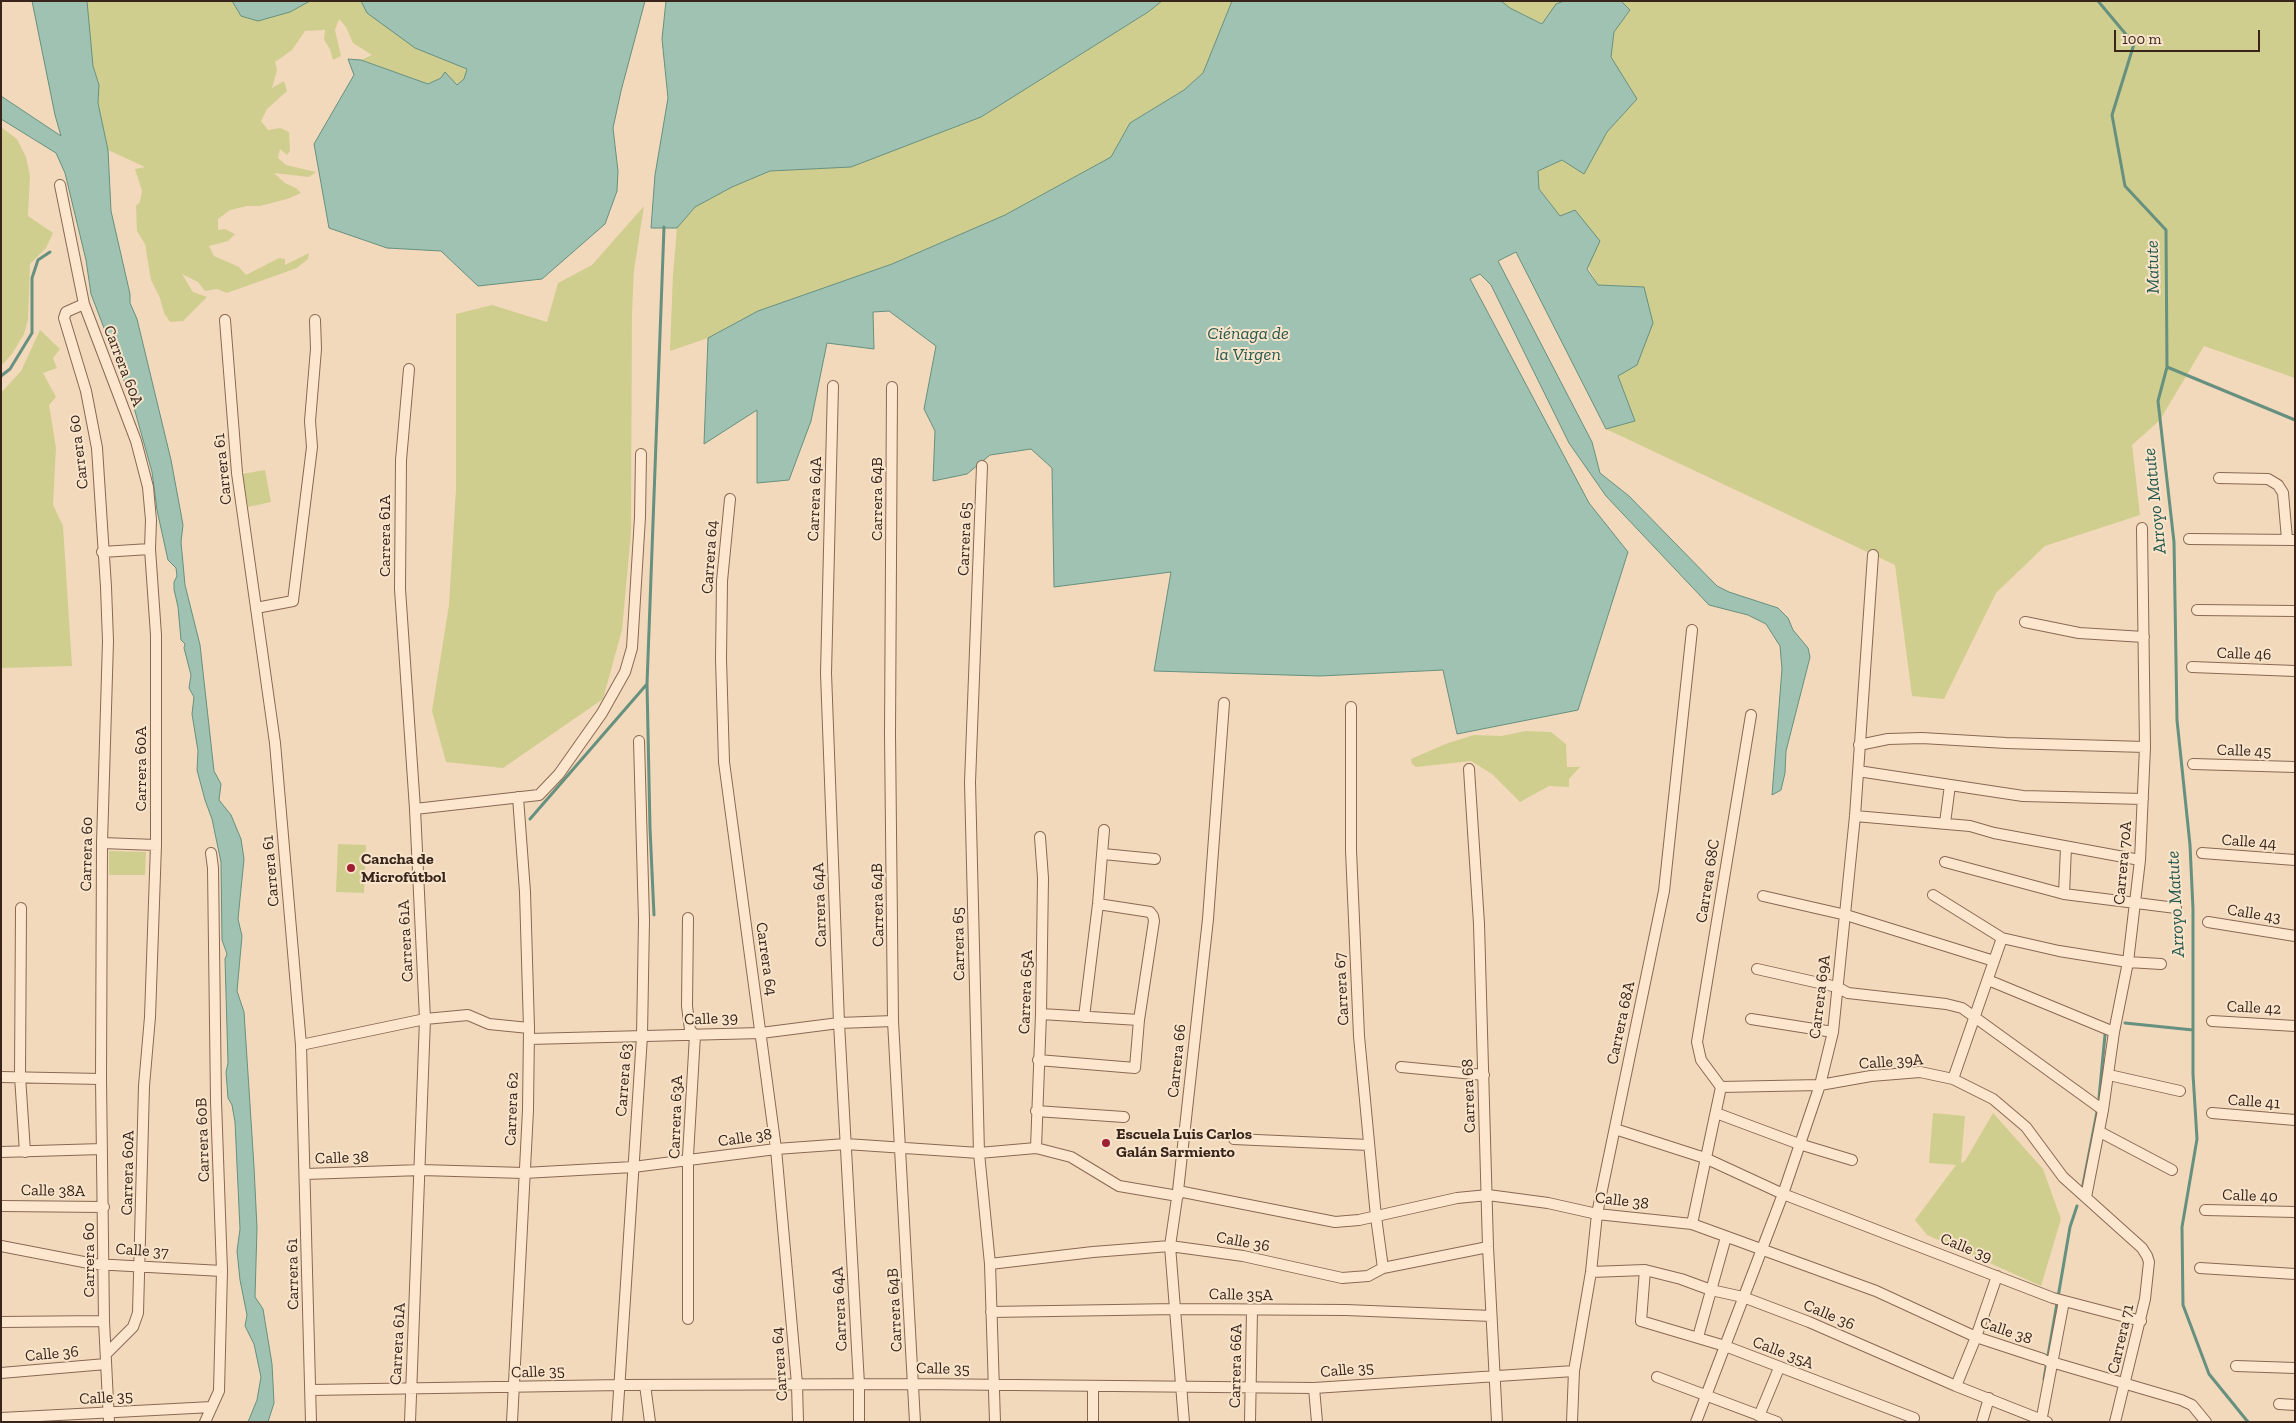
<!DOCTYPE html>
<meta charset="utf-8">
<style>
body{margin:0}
#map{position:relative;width:2296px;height:1423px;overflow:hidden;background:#f2d9bb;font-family:"Zilla Slab",serif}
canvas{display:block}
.frame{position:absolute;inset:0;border:2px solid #38241a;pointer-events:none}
.scale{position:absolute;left:2114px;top:30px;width:146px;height:22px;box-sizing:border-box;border:2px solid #38241a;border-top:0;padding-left:6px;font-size:15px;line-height:18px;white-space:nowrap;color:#38241a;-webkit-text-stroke:4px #f8e4cb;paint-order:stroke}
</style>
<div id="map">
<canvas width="2296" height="1423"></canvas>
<div class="frame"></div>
<div class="scale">100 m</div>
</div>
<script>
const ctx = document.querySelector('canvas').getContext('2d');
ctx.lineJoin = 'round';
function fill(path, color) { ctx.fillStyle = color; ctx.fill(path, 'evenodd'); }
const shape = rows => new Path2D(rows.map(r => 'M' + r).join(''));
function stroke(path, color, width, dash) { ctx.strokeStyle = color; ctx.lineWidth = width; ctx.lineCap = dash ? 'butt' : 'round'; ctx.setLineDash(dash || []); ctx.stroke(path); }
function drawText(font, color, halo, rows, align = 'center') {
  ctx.font = font + ' "Zilla Slab",serif'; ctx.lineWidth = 4; ctx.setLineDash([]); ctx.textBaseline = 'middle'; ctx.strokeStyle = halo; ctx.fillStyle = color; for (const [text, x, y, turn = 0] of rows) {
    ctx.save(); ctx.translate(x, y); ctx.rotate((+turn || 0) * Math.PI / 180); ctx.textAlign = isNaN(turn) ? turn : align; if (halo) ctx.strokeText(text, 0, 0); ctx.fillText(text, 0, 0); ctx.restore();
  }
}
const green = shape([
 [87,1,232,1,241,16,290,12,310,1,361,1,367,13,438,56,467,69,464,79,457,85,441,78,428,84,361,60,372,55,353,43,346,27,339,19,335,30,341,56,333,60,330,49,324,40,325,30,305,31,292,50,275,62,277,70,272,88,284,81,287,91,267,109,261,121,268,130,280,128,289,132,290,151,287,155,280,149,278,158,286,165,316,172,309,177,274,173,285,183,296,188,301,193,287,199,260,206,247,206,230,210,218,219,218,230,225,229,235,234,228,241,209,246,214,256,239,267,246,275,279,258,285,259,285,265,309,253,308,259,297,268,227,293,217,289,205,291,198,282,182,274,193,292,207,297,183,321,170,322,164,313,160,298,151,280,145,244,137,231,136,206,140,202,142,191,135,169,145,167,108,150,98,103,99,85,93,66],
 [1162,1,1232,1,1203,73,1184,90,1130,123,1111,157,1005,215,892,264,758,311,708,338,670,351,673,274,677,228,695,207,732,187,771,171,851,167,981,117,1148,12],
 [1501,1,1564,1,1556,4,1543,24,1510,8],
 [1621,1,2295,1,2295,378,2204,346,2160,420,2132,445,2140,515,2045,546,1996,593,1944,699,1912,696,1895,565,1606,429,1635,421,1618,376,1644,287,1598,285,1560,216,1539,189,1538,171,1562,160,1584,173,1607,132,1637,99,1611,58,1614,32,1630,10],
 [1,127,17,139,26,157,30,176,28,216,53,233,46,248,30,264,28,320,24,334,12,354,1,366],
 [644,206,634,270,632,313,631,532,622,630,603,699,503,768,446,762,432,711,449,605,456,489,456,314,492,305,547,322,558,283,592,265],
 [40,330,60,349,53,358,57,368,43,373,56,397,49,405,56,448,53,505,63,526,72,666,1,668,1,393,21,371],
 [265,470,271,502,248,507,242,474],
 [1526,731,1551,732,1566,744,1567,767,1580,767,1569,779,1569,787,1549,786,1520,802,1492,774,1471,761,1416,767,1412,764,1411,759,1448,743,1474,735,1501,736],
 [338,844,366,845,364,893,336,892],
 [109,851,146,852,145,875,109,875],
 [1933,1113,1965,1116,1961,1163,1965,1161,1993,1113,2043,1169,2061,1219,2041,1286,1927,1235,1915,1220,1956,1165,1929,1163]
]);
const water = shape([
 [32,1,87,1,93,66,99,85,98,103,108,150,111,211,130,294,130,303,137,319,171,460,183,525,181,542,185,585,200,645,214,771,221,784,219,800,231,815,241,839,244,859,238,919,242,936,237,991,244,1012,254,1167,257,1228,255,1297,263,1309,272,1364,274,1403,268,1422,248,1422,257,1400,261,1377,254,1344,245,1326,247,1315,240,1280,237,1251,240,1229,235,1122,232,1105,228,1098,226,1072,228,1063,225,959,227,954,222,940,221,862,212,819,205,800,197,770,198,751,192,714,194,697,189,688,191,675,184,648,185,644,181,640,178,607,174,589,174,582,177,576,176,568,168,560,166,551,157,510,152,472,133,404,91,294,86,260,65,173,56,153,1,119,1,96,61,136,55,115,32,1],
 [232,1,310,1,290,12,258,21,241,16,232,1],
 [361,1,645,1,621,91,613,128,618,171,617,191,605,224,542,279,478,286,441,251,387,248,329,228,314,144,354,75,348,59,361,60,428,84,441,78,445,72,457,85,464,79,467,69,415,48,367,13,361,1],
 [666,1,1162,1,1148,12,981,117,851,167,770,171,732,187,695,207,677,228,651,228,655,175,668,98,662,39,666,1],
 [1232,1,1501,1,1510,8,1542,24,1556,4,1564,1,1621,1,1630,10,1614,32,1611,57,1637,99,1607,132,1584,174,1562,160,1538,171,1539,189,1560,216,1575,210,1600,241,1587,269,1598,285,1644,287,1653,323,1637,365,1618,376,1635,421,1606,429,1516,252,1498,261,1592,442,1600,473,1629,496,1717,586,1729,592,1778,608,1788,618,1793,630,1808,648,1810,657,1808,665,1786,751,1785,773,1781,790,1772,795,1782,669,1780,646,1766,624,1748,615,1709,605,1606,496,1569,443,1491,285,1480,274,1470,279,1589,503,1628,552,1578,710,1457,734,1443,670,1320,676,1154,671,1171,572,1054,587,1052,468,1031,449,990,455,967,474,933,481,935,431,924,409,936,346,889,311,873,312,874,349,827,343,811,421,789,480,757,483,757,410,704,444,708,338,758,311,892,264,1005,215,1111,157,1130,123,1184,90,1203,73,1232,1]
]);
const stream = shape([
 [2098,1,2134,44,2112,115,2125,186,2166,230,2167,367,2295,420],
 [2167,367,2158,401,2174,542,2177,720,2190,845,2193,909,2193,1074,2197,1139,2182,1227,2183,1305,2209,1374,2248,1422],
 [1,376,10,369,32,333,32,278,38,260,50,252],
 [530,819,647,684],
 [654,915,650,828,647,684,664,227],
 [2125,1023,2193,1030],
 [2099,1098,2105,1035],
 [2082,1190,2097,1112],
 [2044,1379,2070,1227,2077,1206]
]);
const minor = shape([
 [60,185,84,304,136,441,148,487,151,520,150,549,156,635,156,845,150,1017,144,1086,138,1313,133,1327,106,1354],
 [84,304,66,312,64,318,86,391,97,448,106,587,108,641,102,843,101,1079,104,1321,109,1422],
 [225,320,237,473,275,743,301,1045,311,1422],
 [409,369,401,460,400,589,415,809,425,1019,410,1422],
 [833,386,826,673,839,1023,859,1384,859,1422],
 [892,387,890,734,893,1021,915,1422],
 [982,466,970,782,979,1153,990,1264,995,1422],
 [2219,478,2268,479,2278,485,2283,493,2287,539],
 [730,499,722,581,721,659,724,762,776,1149,797,1384,798,1422],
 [2189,539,2295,540],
 [102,552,150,549],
 [256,608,293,601,312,447,310,421,316,349,315,320],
 [2197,610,2295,611],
 [2025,622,2079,633,2144,637],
 [2192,667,2295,671],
 [1351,707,1351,850,1359,1036,1376,1217,1383,1268],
 [1751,715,1697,1042,1701,1060,1721,1087,1820,1085,1871,1076,1920,1072,1953,1079,1993,1099,2026,1127,2063,1177,2142,1248,2147,1256,2149,1262,2145,1299,2115,1422],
 [1859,745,1888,739,1922,738,2006,743,2145,747],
 [2193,764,2295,767],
 [1469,769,1479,924,1488,1247,1497,1422],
 [1858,771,2023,796,2143,799],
 [415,809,539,795,559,774,602,713,625,672,632,648,640,517,641,454],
 [1855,816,1970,826,1994,833,2140,860],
 [1945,823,1950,785],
 [102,843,156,845],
 [2202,853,2295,860],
 [1103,854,1155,859],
 [1945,862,2064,894,2176,908],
 [2064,894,2066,847],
 [1933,895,2002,938,2059,951,2128,962,2161,964],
 [1763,896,1846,915,1994,961],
 [21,908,20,1076,25,1152],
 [2208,922,2295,936],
 [1757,969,1837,987,1848,993,1946,1004,1962,1008,2103,1110],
 [1988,980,2114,1032],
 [1041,1014,1139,1020],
 [1084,1017,1098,904,1104,830],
 [1751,1019,1833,1032],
 [2212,1021,2295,1026],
 [529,1039,761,1033,839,1023,893,1021],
 [301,1045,425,1019,468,1015,489,1024,529,1028],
 [1038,1060,1135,1068,1139,1020,1154,921,1153,916,1150,912,1098,904],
 [1401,1067,1484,1075],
 [2109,1075,2180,1091],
 [1,1077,101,1079],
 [1953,1079,2002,938],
 [1036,1111,1124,1117],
 [1716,1113,1799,1144,1852,1160],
 [2212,1113,2295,1120],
 [1615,1129,1705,1158,1783,1194,2053,1298,2141,1321],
 [2100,1132,2172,1170],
 [1234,1139,1369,1145],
 [1036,1148,1041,1014,1043,878,1040,837],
 [1,1152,102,1149],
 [306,1174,421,1170,524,1173,633,1167,776,1149,846,1144,979,1153,1036,1148,1071,1157,1119,1186,1178,1196],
 [1178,1191,1335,1222,1359,1220,1457,1198,1488,1195,1548,1203,1597,1214,1692,1224,1876,1291,1976,1337,2043,1359],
 [2086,1197,2103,1110,2114,1032,2128,962,2140,860,2145,747,2142,528],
 [1,1206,104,1207],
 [2205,1210,2295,1212],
 [1692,1224,1721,1087],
 [1,1246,94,1264,222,1271],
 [990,1264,1093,1252,1170,1246,1243,1256,1342,1278,1368,1276,1383,1268,1488,1247],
 [2200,1268,2295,1274],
 [1645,1270,1641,1321,1725,1346,1914,1418,1912,1422],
 [1591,1272,1645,1270,1681,1279,1711,1290,1743,1297,1809,1322,1956,1386,2047,1422],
 [991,1312,1176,1309,1346,1310,1491,1316],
 [688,1319,688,1156,695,1035,690,1030,687,1006,688,918],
 [1,1322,104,1321],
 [1698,1337,1726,1237],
 [2048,1361,2181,1400,2192,1405,2206,1422],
 [2236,1366,2295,1368],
 [1,1373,106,1364],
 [1657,1377,1777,1422],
 [645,1385,650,1422],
 [1956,1386,1976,1337,1997,1276],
 [1314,1388,1317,1422],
 [311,1390,621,1385,915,1384,1314,1388,1574,1371],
 [2279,1404,2295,1405],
 [1759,1416,1779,1368],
 [1,1418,212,1407],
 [205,1422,219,1391,222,1271,216,1101,213,868,211,853],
 [512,1422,528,1110,529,1028,525,892,518,797],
 [617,1422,642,1036,644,920,639,741],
 [1093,1422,1093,1386],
 [1184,1422,1170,1246,1178,1191,1208,919,1224,703],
 [1250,1422,1252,1310],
 [1572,1422,1574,1371,1591,1272,1597,1214,1664,891,1692,630],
 [1696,1422,1783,1194,1820,1085,1833,1032,1855,816,1873,555],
 [1982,1422,1989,1398],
 [2041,1422,2064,1301]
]);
const markers = [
 [351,868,5,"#9f1e32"],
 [1106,1143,5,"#9f1e32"]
];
const streetNames = [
 ["Carrera 60A",123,366,69],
 ["Carrera 60",79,452,-97],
 ["Carrera 61",223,469,-96],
 ["Carrera 64A",815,499,-88],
 ["Carrera 64B",877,499,-90],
 ["Carrera 61A",385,536,-90],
 ["Carrera 65",965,539,-88],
 ["Carrera 64",710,557,-86],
 ["Calle 46",2244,654,2],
 ["Calle 45",2244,751,2],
 ["Carrera 60A",141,769,-90],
 ["Calle 44",2249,842,4],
 ["Carrera 60",87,854,-89],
 ["Carrera 70A",2123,863,-85],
 ["Carrera 61",271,871,-95],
 ["Carrera 68C",1708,881,-81],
 ["Carrera 64A",820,905,-92],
 ["Carrera 64B",878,905,-91],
 ["Calle 43",2254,914,9],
 ["Carrera 61A",406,941,-93],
 ["Carrera 65",959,944,-91],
 ["Carrera 64",766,959,82],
 ["Carrera 67",1342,989,-93],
 ["Carrera 65A",1026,992,-88],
 ["Carrera 69A",1820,997,-83],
 ["Calle 42",2254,1008,3],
 ["Calle 39",711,1019,-2],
 ["Carrera 68A",1621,1023,-78],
 ["Carrera 66",1177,1061,-84],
 ["Calle 39A",1891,1062,-4],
 ["Carrera 63",624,1080,-86],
 ["Carrera 68",1469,1096,-92],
 ["Calle 41",2254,1102,4],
 ["Carrera 62",512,1109,-88],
 ["Carrera 63A",676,1117,-88],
 ["Calle 38",745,1138,-8],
 ["Carrera 60B",203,1140,-92],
 ["Calle 38",342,1158,-2],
 ["Carrera 60A",128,1173,-89],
 ["Calle 38A",53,1191,1],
 ["Calle 40",2250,1196,2],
 ["Calle 38",1622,1201,7],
 ["Calle 36",1243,1242,10],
 ["Calle 39",1966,1248,22],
 ["Calle 37",142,1251,4],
 ["Carrera 60",89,1260,-90],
 ["Carrera 61",293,1274,-91],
 ["Calle 35A",1241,1295,1],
 ["Carrera 64A",840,1309,-93],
 ["Carrera 64B",895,1310,-93],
 ["Calle 36",1829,1315,23],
 ["Calle 38",2006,1331,19],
 ["Carrera 71",2121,1339,-77],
 ["Carrera 61A",398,1344,-87],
 ["Calle 35A",1783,1353,21],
 ["Calle 36",52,1354,-5],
 ["Carrera 64",780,1364,-94],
 ["Carrera 66A",1236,1366,-89],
 ["Calle 35",943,1369,1],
 ["Calle 35",1347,1370,-5],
 ["Calle 35",538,1372,-2],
 ["Calle 35",106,1398,-3]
];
const poiNames = [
 ["Cancha de",361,859],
 ["Microfútbol",361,877],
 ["Escuela Luis Carlos",1116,1134],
 ["Galán Sarmiento",1116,1152]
];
const waterNames = [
 ["Matute",2153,267,-91],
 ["Ciénaga de",1248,334],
 ["la Virgen",1248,355],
 ["Arroyo Matute",2155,501,-96],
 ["Arroyo Matute",2176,904,-93]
];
fill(green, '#d0ce8e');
fill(water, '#9fc2b2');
stroke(water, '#66907f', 1);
stroke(stream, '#66907f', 3);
stroke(minor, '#8a6853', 12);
stroke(minor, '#fce7ce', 10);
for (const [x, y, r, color] of markers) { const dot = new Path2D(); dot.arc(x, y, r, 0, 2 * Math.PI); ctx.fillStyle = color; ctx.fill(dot); stroke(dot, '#f8e4cb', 2); }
drawText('16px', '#38241a', '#f8e4cb', streetNames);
drawText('bold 16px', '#38241a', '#f8e4cb', poiNames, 'left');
drawText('italic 18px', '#27594e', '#f8e4cb', waterNames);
</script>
